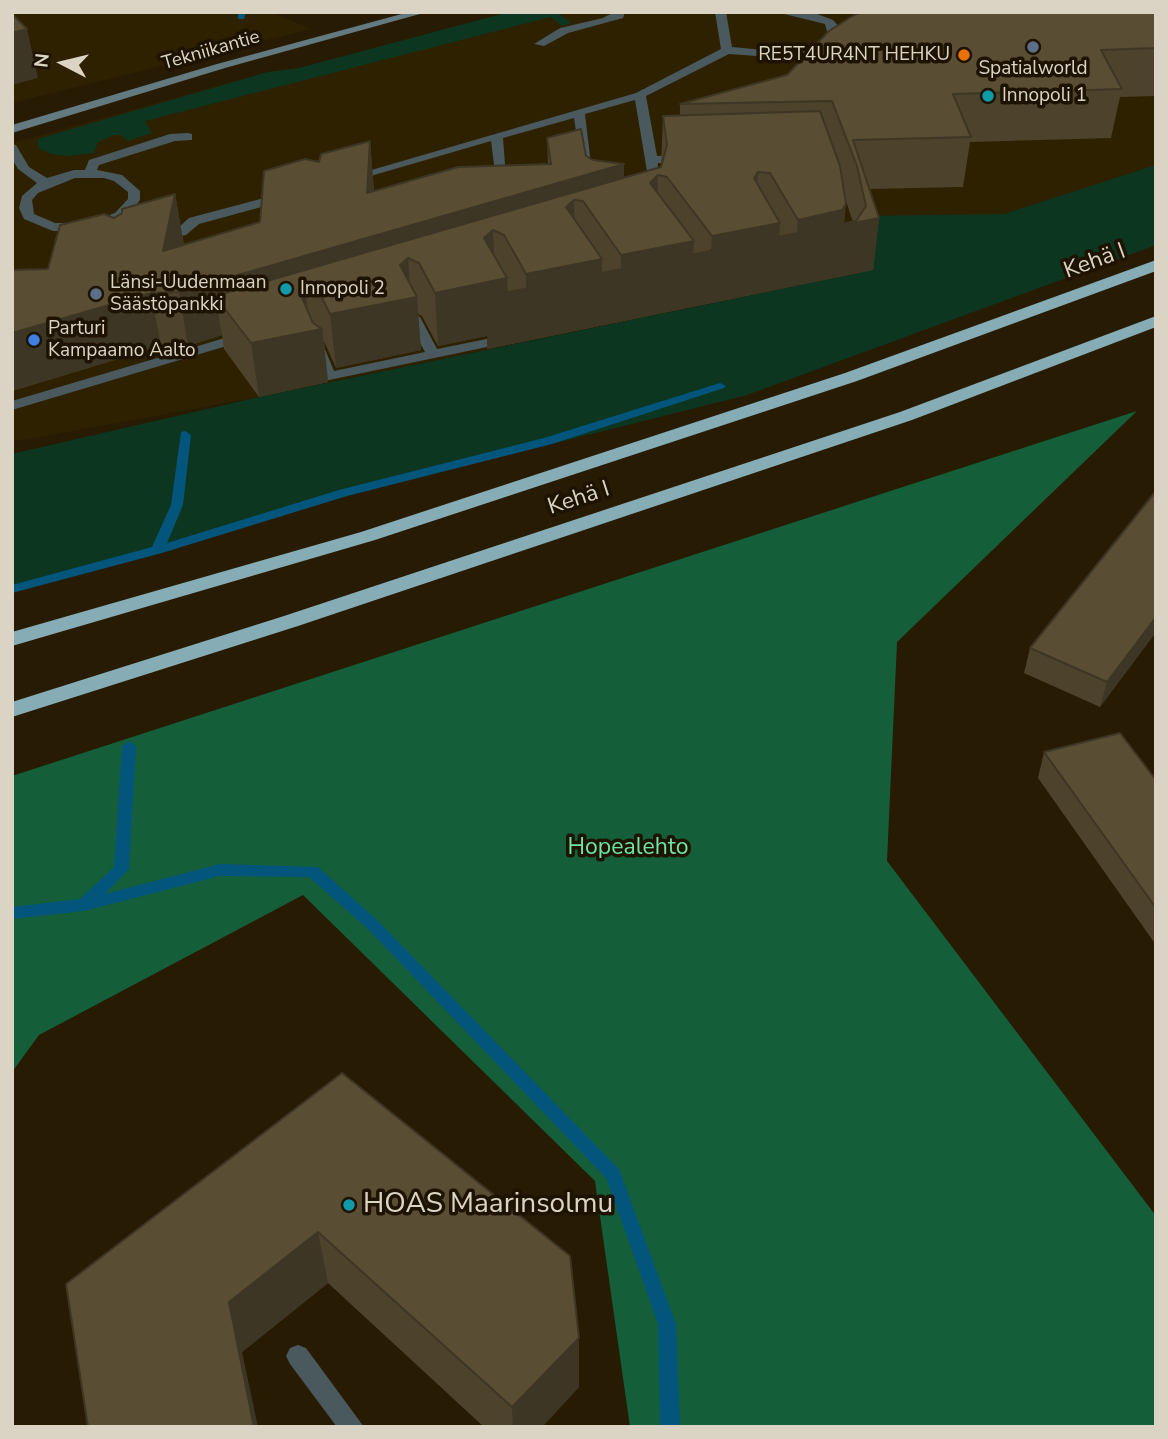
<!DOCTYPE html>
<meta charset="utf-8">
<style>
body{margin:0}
#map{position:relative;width:1168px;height:1439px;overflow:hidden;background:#271c03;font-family:"Nunito Sans",sans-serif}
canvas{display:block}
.frame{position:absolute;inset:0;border:14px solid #dbd4c5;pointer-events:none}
.north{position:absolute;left:28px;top:28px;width:70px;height:70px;-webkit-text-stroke:5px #1d1300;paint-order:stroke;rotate:277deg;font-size:19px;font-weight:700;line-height:28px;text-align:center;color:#dbd4c5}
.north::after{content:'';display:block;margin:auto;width:24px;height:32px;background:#dbd4c5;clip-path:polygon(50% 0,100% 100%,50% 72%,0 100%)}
</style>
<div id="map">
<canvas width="1168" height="1439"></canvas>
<div class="frame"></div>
<div class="north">N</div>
</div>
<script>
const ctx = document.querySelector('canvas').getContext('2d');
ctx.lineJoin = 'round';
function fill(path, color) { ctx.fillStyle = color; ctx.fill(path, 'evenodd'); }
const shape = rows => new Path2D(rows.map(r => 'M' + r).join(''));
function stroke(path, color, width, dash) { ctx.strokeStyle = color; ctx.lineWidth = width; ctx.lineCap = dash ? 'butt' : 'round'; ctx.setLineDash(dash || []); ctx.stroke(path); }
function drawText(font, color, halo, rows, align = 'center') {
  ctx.font = font + ' "Nunito Sans",sans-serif'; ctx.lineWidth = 7; ctx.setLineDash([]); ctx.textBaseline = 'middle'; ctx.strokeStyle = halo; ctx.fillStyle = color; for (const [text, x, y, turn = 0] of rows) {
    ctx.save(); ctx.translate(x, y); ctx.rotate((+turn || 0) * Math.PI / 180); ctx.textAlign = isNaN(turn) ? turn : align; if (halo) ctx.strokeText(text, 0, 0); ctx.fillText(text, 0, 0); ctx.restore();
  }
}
const built = shape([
 [12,12,271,12,311,29,12,103],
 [509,12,1156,12,1156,196,873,270,259,397,12,442,12,143,268,72,299,68]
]);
const green = shape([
 [509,12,557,12,571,23,562,26,551,17,145,121,152,133,127,141,121,135,114,135,98,142,94,153,69,156,51,154,38,148,38,139,99,121,268,72,299,68],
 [1156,165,1156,245,747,395,400,482,12,586,12,454,259,397,873,270,856,216,1004,214]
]);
const forest = shape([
 [1137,411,897,642,887,861,1156,1216,1156,1427,630,1427,595,1181,303,895,39,1035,12,1072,12,776]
]);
const stream = shape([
 [238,12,246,12,244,19,238,19,238,12],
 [720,383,726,386,724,388,552,444,347,496,162,553,12,593,12,585,152,547,171,505,181,432,185,431,191,435,183,505,167,543,339,490,544,438,720,383],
 [129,741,136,746,129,869,105,894,220,864,318,867,378,921,619,1169,676,1324,680,1427,660,1427,658,1324,606,1178,368,929,309,877,220,876,84,911,12,919,12,907,80,899,114,867,122,746,129,741]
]);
const lane = shape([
 [614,12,625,12,623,18,568,33,544,46,534,44,560,28,603,18,614,12],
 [715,12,726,12,732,47,785,52,823,42,828,35,825,24,776,12,817,14,833,20,840,28,840,35,831,46,785,58,729,54,646,96,657,156,682,155,688,159,682,163,658,163,657,174,647,171,635,100,585,114,593,182,583,179,574,118,503,138,507,191,497,188,491,141,350,182,344,178,636,93,721,49,715,12],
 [188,133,192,134,192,140,175,141,99,165,97,170,122,175,140,191,140,200,125,219,89,231,53,231,24,219,19,208,22,196,37,183,18,169,12,159,12,144,16,145,29,167,47,178,74,170,85,170,89,160,170,134,188,133],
 [75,178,104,178,114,181,128,192,128,199,115,213,88,223,55,223,34,214,32,200,38,193,75,178],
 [283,193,289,197,287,200,199,224,186,235,161,240,154,236,177,229,189,218,283,193],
 [413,313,420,317,437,349,511,334,518,338,511,342,329,380,324,379,312,350,314,347,324,347,334,371,425,352,406,317,413,313],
 [245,332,252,336,250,339,12,410,12,401,245,332]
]);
const street = shape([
 [298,1345,306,1348,364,1427,337,1427,290,1364,286,1356,290,1348,298,1345]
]);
const secondary = shape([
 [409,12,427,12,225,68,12,133,12,125,217,64,409,12]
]);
const highway = shape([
 [1156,260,1156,271,857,381,375,540,12,646,12,632,361,532,845,373,1156,260],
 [1156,316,1156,327,912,420,298,626,12,717,12,702,284,616,900,412,1156,316]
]);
const wall = shape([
 [1156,12,1156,96,1120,97,1111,138,970,142,963,187,870,189,879,218,873,270,487,349,487,336,438,346,422,316,418,314,421,350,336,368,324,341,328,382,259,397,224,349,222,335,188,346,161,346,12,391,12,270,48,269,114,218,175,194,184,245,260,222,319,162,370,141,374,191,548,164,547,138,593,160,624,164,624,178,661,167,663,116,680,115,680,104],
 [845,198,853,222,844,224],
 [1156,491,1156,632,1100,707,1024,673,1030,648],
 [1044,752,1156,780,1156,945,1038,778],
 [342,1073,579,1338,579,1387,542,1427,484,1427,328,1283,242,1352,88,1427]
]);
const shadedWall = shape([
 [27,29,38,78,12,85,12,33],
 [370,141,374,193,624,164,623,215,583,201,574,200,575,252,504,235,493,230,495,280,507,278,508,293,526,289,526,274,602,259,602,274,621,270,621,255,694,241,693,256,711,252,712,236,754,178,758,172,754,223,780,223,779,239,797,235,798,220,846,204,844,226,879,218,873,270,487,349,487,336,438,346,435,293,419,263,408,258,411,298,417,297,421,350,336,368,330,314,317,288,305,286,310,331,322,329,328,382,259,397,251,343,215,296,222,335,188,346,179,292],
 [658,175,657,227,650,183],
 [175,194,184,246,163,251],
 [151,293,161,346,12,391,12,333],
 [1156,617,1156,632,1100,707,1107,682],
 [318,1232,328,1283,242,1352,258,1427,254,1427,229,1302],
 [579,1338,579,1387,542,1427,513,1427,512,1407]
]);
const building = shape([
 [862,12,1156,12,1156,48,1101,50,1122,89,953,94,971,137,853,140,879,218,485,297,856,221,866,206,857,166,832,101,680,104,787,75,829,31,854,15,862,12],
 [12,14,27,29,12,33,12,14],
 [820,111,840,166,846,204,842,210,798,220,770,173,758,172,754,178,780,223,712,236,667,177,658,175,650,183,694,241,621,255,583,201,574,200,566,207,602,259,526,274,504,235,493,230,484,238,507,278,435,293,419,263,408,258,400,265,417,297,330,314,317,288,305,286,300,293,313,323,322,329,251,343,215,296,661,167,667,145,663,116,820,111],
 [581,129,586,156,593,160,624,164,179,292,151,293,12,333,12,270,48,269,60,225,104,214,114,218,122,213,122,209,175,194,163,251,260,222,264,171,305,159,319,162,321,154,370,141,367,193,458,167,551,164,547,138,581,129],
 [1156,491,1156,617,1107,682,1030,648,1156,491],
 [1120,733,1156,780,1156,908,1044,752,1120,733],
 [342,1073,570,1256,579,1338,512,1407,318,1232,229,1302,254,1427,88,1427,66,1284,342,1073]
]);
const markers = [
 [1033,47,7,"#5c6f8a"],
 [964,55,7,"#e8710a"],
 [988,96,7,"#0f9aa8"],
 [286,289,7,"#0f9aa8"],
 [96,294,7,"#5c6f8a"],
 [34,340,7,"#3f7fe0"],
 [349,1205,7,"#0f9aa8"]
];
const farStreetnames = [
 ["Tekniikantie",211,51,-16]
];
const farPoinames = [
 ["RE5T4UR4NT HEHKU",950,55,"right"],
 ["Spatialworld",1033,69,"center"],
 ["Innopoli 1",1002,96],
 ["Länsi-Uudenmaan",110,283],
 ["Säästöpankki",110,305],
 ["Innopoli 2",300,289],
 ["Parturi",48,329],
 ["Kampaamo Aalto",48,351]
];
const streetNames = [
 ["Kehä I",1095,262,-20],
 ["Kehä I",579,499,-18]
];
const parkNames = [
 ["Hopealehto",628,848]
];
const nearPoinames = [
 ["HOAS Maarinsolmu",363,1205]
];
fill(built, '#2e2100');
fill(green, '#0c3620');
fill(forest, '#145f3a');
fill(stream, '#04557c');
fill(lane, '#4a595d');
fill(street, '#4a595d');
fill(secondary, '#637a81');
fill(highway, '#86acb6');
fill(wall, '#4d422c');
fill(shadedWall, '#3e3624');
fill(building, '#594d33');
stroke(building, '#3e3624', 2);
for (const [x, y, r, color] of markers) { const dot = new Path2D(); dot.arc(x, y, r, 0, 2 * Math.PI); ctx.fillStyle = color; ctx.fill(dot); stroke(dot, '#1d1300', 2.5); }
drawText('19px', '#dbd4c5', '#1d1300', farStreetnames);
drawText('19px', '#dbd4c5', '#1d1300', farPoinames, 'left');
drawText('23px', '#dbd4c5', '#1d1300', streetNames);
drawText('23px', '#6ce6a1', '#1d1300', parkNames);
drawText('28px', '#dbd4c5', '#1d1300', nearPoinames, 'left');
</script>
